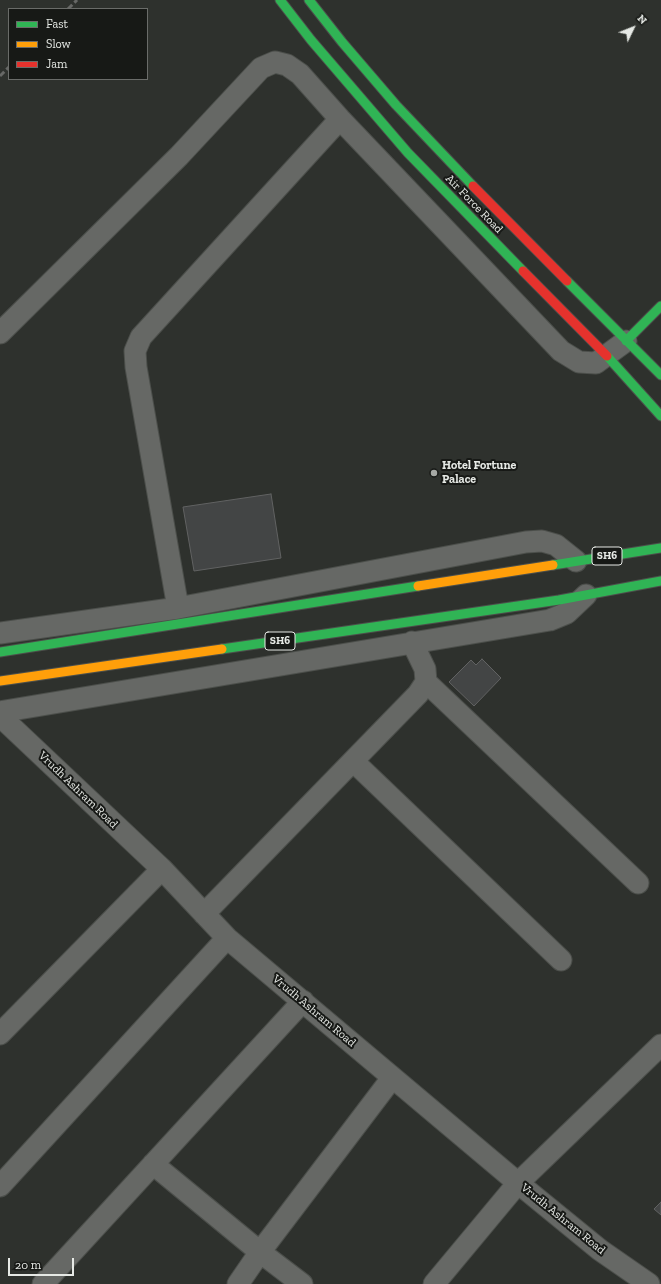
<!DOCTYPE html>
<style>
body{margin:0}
#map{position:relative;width:661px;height:1284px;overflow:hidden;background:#2e312d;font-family:"Zilla Slab",serif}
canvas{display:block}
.legend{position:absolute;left:8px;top:8px;width:140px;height:72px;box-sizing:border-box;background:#171916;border:1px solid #6a6c69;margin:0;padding:5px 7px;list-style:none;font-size:12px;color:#e6e9e5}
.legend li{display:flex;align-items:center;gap:8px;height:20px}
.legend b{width:20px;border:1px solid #6a6c69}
.north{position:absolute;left:613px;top:8px;width:40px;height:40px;-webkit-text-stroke:3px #171916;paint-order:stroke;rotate:47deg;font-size:11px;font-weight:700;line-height:16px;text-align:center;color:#e6e9e5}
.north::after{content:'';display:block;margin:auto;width:14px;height:18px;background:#e6e9e5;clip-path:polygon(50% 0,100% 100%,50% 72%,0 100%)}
.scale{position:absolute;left:8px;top:1258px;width:66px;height:18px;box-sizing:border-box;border:2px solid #e6e9e5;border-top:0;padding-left:5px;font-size:12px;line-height:14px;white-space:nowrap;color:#e6e9e5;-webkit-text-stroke:3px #171916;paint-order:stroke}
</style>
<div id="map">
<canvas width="661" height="1284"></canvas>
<ul class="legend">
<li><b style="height:5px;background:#30b455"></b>Fast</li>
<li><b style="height:5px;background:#ff9f0a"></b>Slow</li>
<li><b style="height:5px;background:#e5322d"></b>Jam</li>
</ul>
<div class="north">N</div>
<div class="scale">20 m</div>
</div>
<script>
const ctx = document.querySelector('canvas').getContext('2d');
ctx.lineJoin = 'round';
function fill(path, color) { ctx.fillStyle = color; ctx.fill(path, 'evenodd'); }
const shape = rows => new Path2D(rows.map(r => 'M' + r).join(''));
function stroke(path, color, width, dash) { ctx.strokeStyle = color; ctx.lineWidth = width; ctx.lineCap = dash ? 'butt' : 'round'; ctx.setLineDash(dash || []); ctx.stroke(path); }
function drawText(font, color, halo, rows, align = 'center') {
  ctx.font = font + ' "Zilla Slab",serif'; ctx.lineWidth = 4; ctx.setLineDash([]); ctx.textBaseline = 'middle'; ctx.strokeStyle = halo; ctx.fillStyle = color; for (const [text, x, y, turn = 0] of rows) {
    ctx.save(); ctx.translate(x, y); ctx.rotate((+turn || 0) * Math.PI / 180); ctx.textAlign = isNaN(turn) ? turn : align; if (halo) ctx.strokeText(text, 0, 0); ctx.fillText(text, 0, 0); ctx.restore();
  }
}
const building = shape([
 [271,494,281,558,194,571,183,507,271,494],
 [482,659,501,678,474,706,449,682,471,660,476,665,482,659],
 [661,1202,661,1215,654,1209,661,1202]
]);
const street = shape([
 [0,333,179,156,261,68,275,62,287,65,300,74,340,119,561,351,579,362,596,363,626,341],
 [178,608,136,367,135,351,141,337,340,119],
 [0,633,178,608,526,542,542,541,556,545,576,561],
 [426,682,638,883],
 [0,712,550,620,567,613,586,595],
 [0,716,162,869,227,938,518,1183,600,1250,649,1284],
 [353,761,561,960],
 [204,914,418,694,426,682,425,669,412,642],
 [0,1034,162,869],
 [153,1164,260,1252,302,1284],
 [0,1186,227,938],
 [43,1284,303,1001],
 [238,1284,260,1252,392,1078],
 [434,1284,518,1183,661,1045]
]);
const fast = shape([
 [280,0,311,40,408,153,523,271],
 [309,0,342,42,396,105,473,186],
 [567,281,661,375],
 [626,341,661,306],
 [607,356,661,416],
 [553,565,661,548],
 [559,600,661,581],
 [222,649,559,600],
 [0,652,418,586]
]);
const slow = shape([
 [418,586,553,565],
 [0,681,222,649]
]);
const jam = shape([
 [473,186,567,281],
 [523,271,607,356]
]);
const rail = shape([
 [68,9,77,0],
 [0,76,9,67]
]);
const markers = [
 [434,473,4,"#a6a9a5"]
];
const shields = [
 [607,556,30],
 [280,641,30]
];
const shieldNames = [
 ["SH6",607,556],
 ["SH6",280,641]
];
const streetNames = [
 ["Air Force Road",474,204,46],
 ["Vrudh Ashram Road",78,790,44],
 ["Vrudh Ashram Road",314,1011,40],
 ["Vrudh Ashram Road",563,1219,39]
];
const poiNames = [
 ["Hotel Fortune",442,466],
 ["Palace",442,480]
];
fill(building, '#434545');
stroke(building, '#616262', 1);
stroke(street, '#4c4f4b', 23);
stroke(fast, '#4c4f4b', 11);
stroke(slow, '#4c4f4b', 11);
stroke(jam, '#4c4f4b', 11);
stroke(street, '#666865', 21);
stroke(fast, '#30b455', 9);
stroke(slow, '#ff9f0a', 9);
stroke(jam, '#e5322d', 9);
stroke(rail, '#676866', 3, [6, 3]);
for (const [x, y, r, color] of markers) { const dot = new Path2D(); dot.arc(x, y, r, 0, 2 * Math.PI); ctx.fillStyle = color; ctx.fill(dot); stroke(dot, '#171916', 1.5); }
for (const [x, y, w] of shields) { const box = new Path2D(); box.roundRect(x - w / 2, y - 9, w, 18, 3); ctx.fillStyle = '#171916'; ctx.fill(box); stroke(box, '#e6e9e5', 1); }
drawText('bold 11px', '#e6e9e5', null, shieldNames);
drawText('12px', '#e6e9e5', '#171916', streetNames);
drawText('bold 12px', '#e6e9e5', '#171916', poiNames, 'left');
</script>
